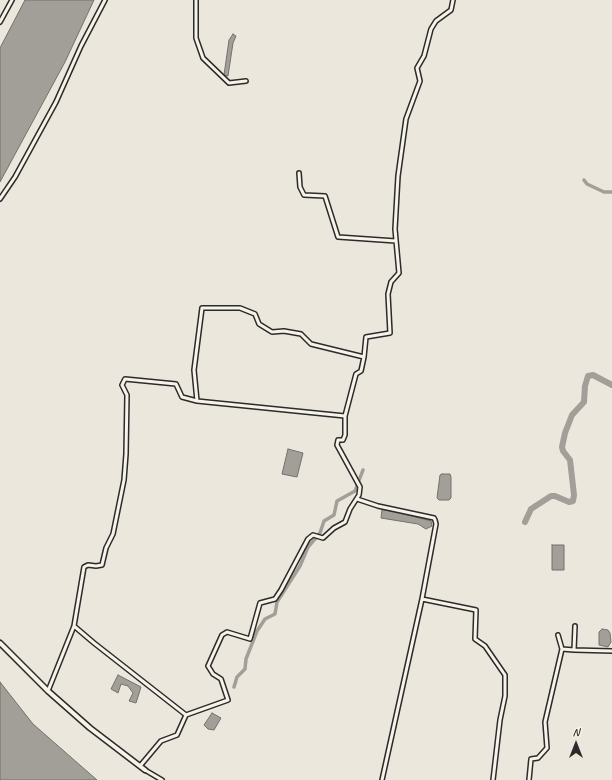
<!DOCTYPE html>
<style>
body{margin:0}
#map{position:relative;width:612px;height:780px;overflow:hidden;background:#ebe7dd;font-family:Caveat,sans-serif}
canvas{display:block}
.north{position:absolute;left:556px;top:724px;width:40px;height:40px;-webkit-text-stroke:3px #f7f3e8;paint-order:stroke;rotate:0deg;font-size:11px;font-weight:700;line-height:16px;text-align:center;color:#2b2b2b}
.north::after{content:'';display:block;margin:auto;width:14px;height:18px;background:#2b2b2b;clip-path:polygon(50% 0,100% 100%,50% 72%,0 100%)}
</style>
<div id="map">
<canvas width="612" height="780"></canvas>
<div class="north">N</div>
</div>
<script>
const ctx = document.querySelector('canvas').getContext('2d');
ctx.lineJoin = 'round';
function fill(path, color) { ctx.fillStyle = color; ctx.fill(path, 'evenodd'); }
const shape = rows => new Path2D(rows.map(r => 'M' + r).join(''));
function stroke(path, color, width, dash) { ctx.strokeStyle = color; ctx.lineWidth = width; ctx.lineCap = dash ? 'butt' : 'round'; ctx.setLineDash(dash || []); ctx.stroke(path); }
const water = shape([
 [25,0,94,0,65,62,0,182,0,48,25,0],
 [233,34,236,36,233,43,228,76,224,75,229,40,233,34],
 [288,449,303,453,297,477,282,474,288,449],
 [442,474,450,474,451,477,451,498,449,500,439,500,437,498,440,475,442,474],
 [386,509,431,521,432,526,426,529,418,524,381,518,382,510,386,509],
 [552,545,564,545,564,570,552,570,552,545],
 [602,629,608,630,610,633,611,642,608,647,599,645,599,632,602,629],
 [118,675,141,687,136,703,129,701,133,693,128,686,121,684,118,693,111,689,118,675],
 [0,682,33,724,97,780,0,780,0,682],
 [212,713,221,718,214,730,208,729,204,725,212,713]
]);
const canal = shape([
 [584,180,587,184,604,192,612,192],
 [234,687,237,677,245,669,246,659,257,631,265,619,275,614,277,602,300,566,308,547,320,533,324,521,334,515,337,501,355,491,363,470]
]);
const river = shape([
 [525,522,531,509,551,496,555,496,569,502,573,501,574,495,570,460,563,451,562,447,565,433,572,415,584,402,585,386,588,376,593,375,612,385]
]);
const street = shape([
 [196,0,196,38,203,58,229,83,246,81],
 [0,22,12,0],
 [299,173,300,187,304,195,325,196,338,237,396,241],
 [0,199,15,177,56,102,81,46,105,0],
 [364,357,366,337,390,333,388,294,391,282,399,273,395,229,398,176,406,119,420,81,417,68,424,56,431,29,436,21,451,10,453,0],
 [357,499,378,506,434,518,435,520,436,524,422,599],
 [74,626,94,643,186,715],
 [562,649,574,650,575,626],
 [574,650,612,651],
 [48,691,74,626,84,567,88,565,96,566,102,565,106,548,113,534,124,480,126,454,127,395,122,385,125,379,176,384,182,397,197,401,345,416],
 [140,766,161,741,177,735,186,715,228,700,221,679,213,674,208,666,222,635,227,632,250,639,260,603,275,599,281,590,308,539,313,535,323,538,334,528,345,522,350,509,359,495,360,487,337,445,338,440,343,440,345,435,345,416,356,374,361,371,364,357,311,344,301,334,284,331,272,332,259,324,255,314,240,308,202,308,194,370,197,401],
 [145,770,162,780],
 [382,780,422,599,476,610,475,639,485,646,505,675,505,696,500,720,493,780],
 [529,780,531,759,538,758,547,748,545,722,562,649,558,635]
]);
const secondary = shape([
 [0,643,48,691,90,728,145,770]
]);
fill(water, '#a29f98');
stroke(water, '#72716c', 1);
stroke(canal, '#a29f98', 3.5);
stroke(river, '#a29f98', 6);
stroke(street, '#2b2b2b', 6);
stroke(secondary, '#2b2b2b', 7);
stroke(street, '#f7f3e8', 3);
stroke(secondary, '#f7f3e8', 4);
</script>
